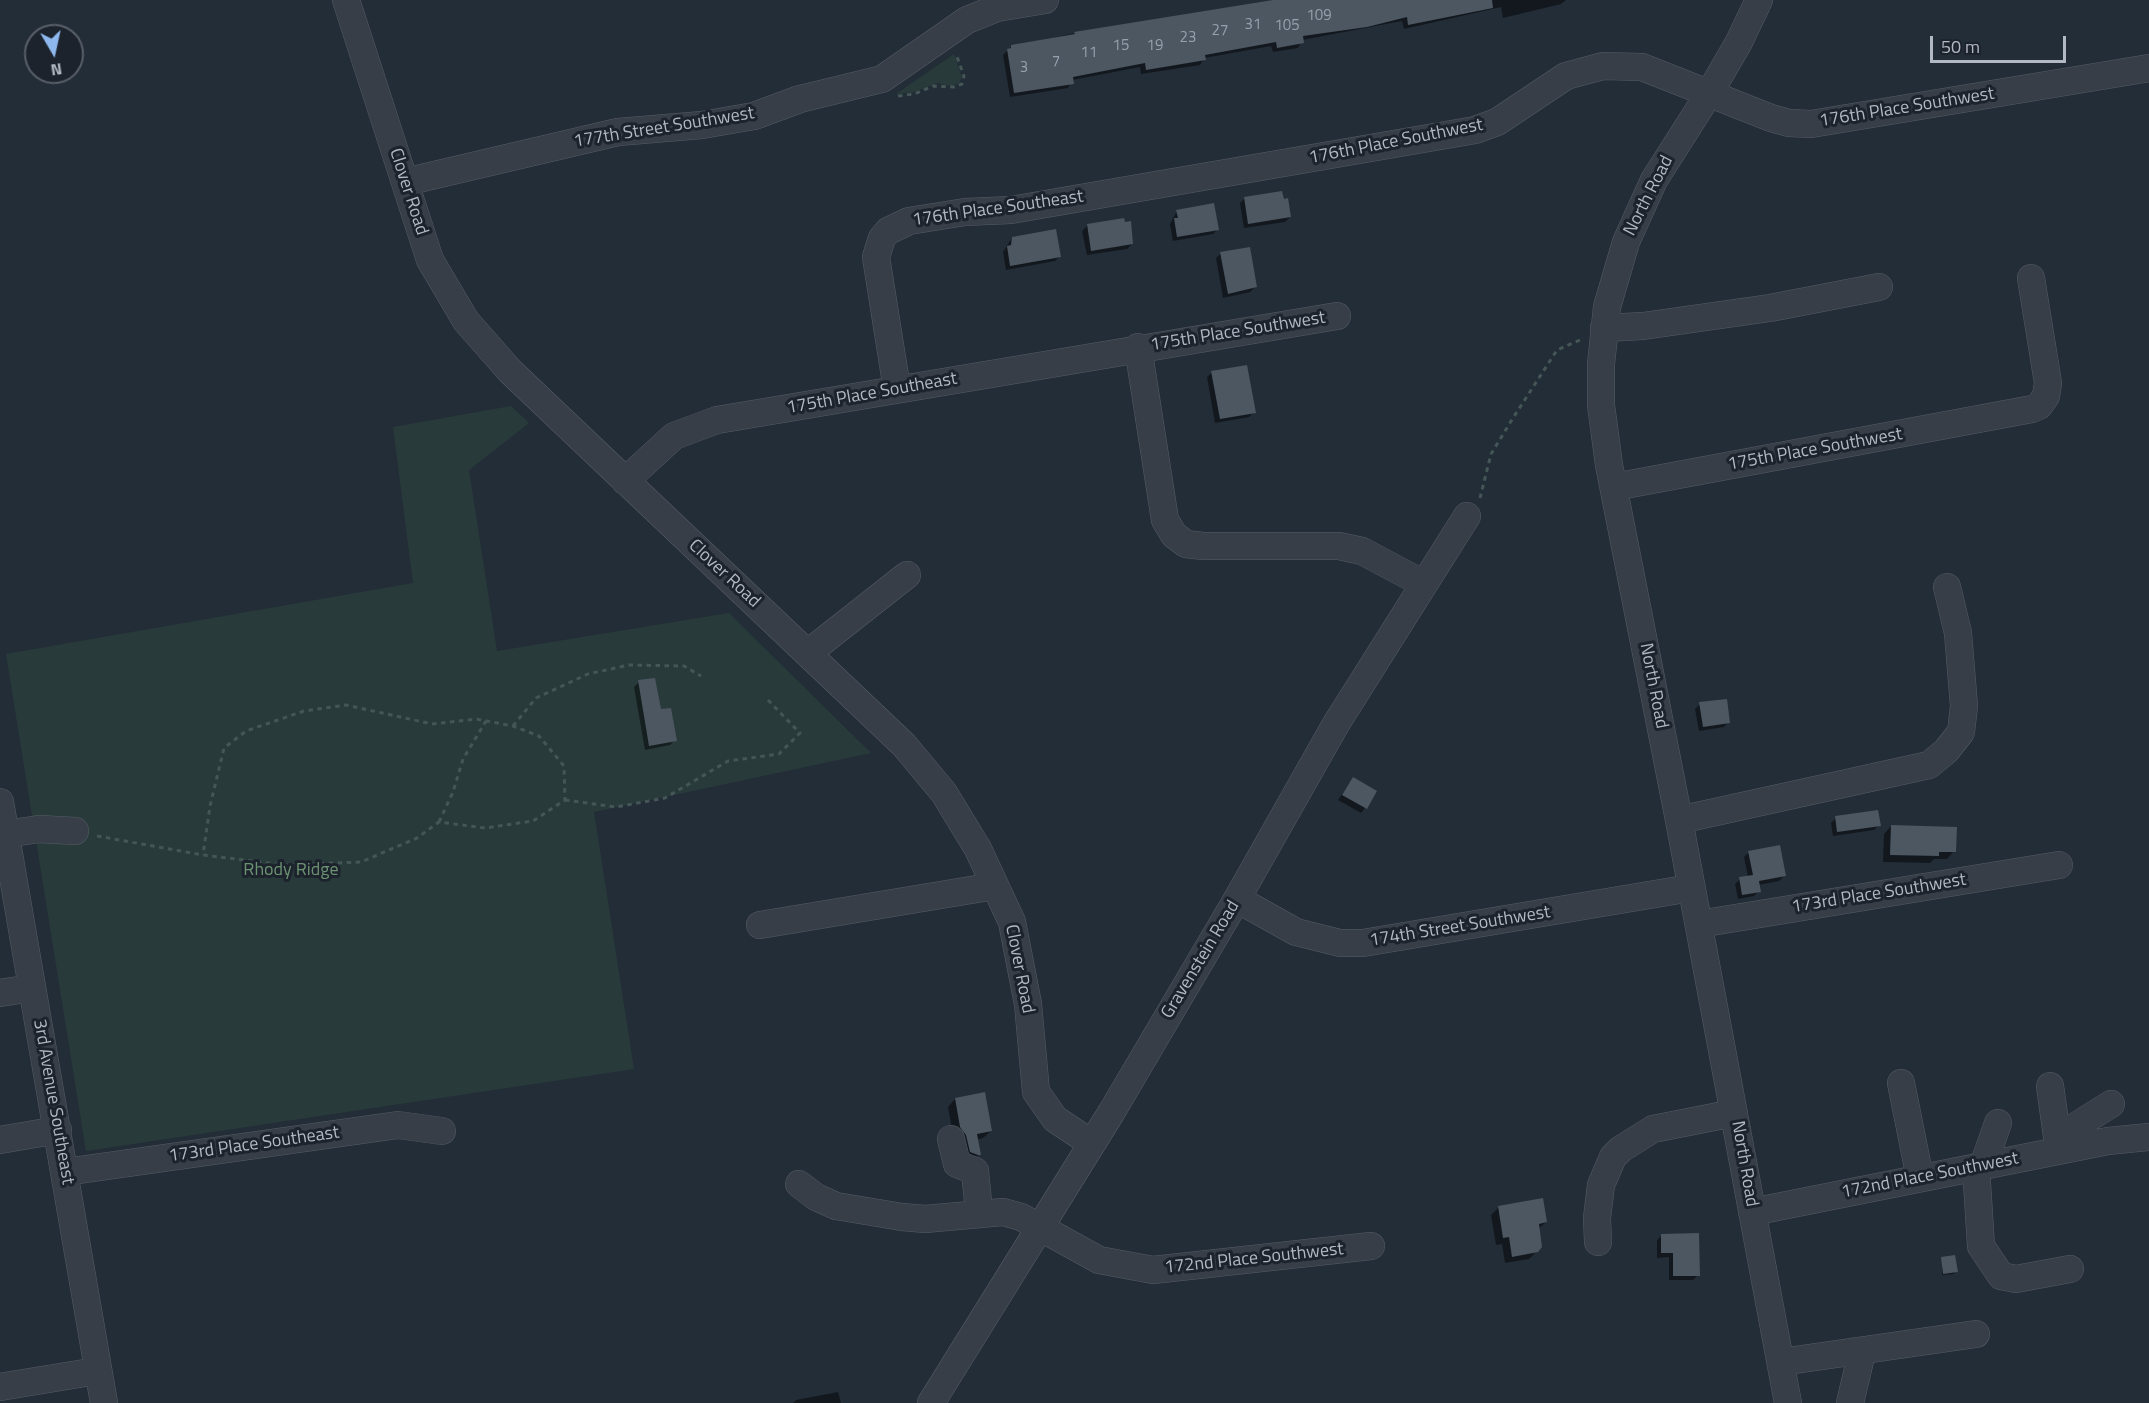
<!DOCTYPE html>
<style>
body{margin:0}
#map{position:relative;width:2149px;height:1403px;overflow:hidden;background:#232d37;font-family:"Titillium Web",sans-serif}
canvas{display:block}
.north{position:absolute;left:24px;top:24px;width:60px;height:60px;box-sizing:border-box;background:#1c232c;border:2px solid #585f69;border-radius:50%;rotate:171deg;font-size:16px;font-weight:700;line-height:24px;text-align:center;color:#b2b9c4}
.north::after{content:'';display:block;margin:auto;width:21px;height:27px;background:#8eb7ed;clip-path:polygon(50% 0,100% 100%,50% 72%,0 100%)}
.scale{position:absolute;left:1930px;top:36px;width:136px;height:27px;box-sizing:border-box;border:3px solid #b2b9c4;border-top:0;padding-left:8px;font-size:18px;line-height:21px;white-space:nowrap;color:#b2b9c4;-webkit-text-stroke:4px #1c232c;paint-order:stroke}
</style>
<div id="map">
<canvas width="2149" height="1403"></canvas>
<div class="north">N</div>
<div class="scale">50 m</div>
</div>
<script>
const ctx = document.querySelector('canvas').getContext('2d');
ctx.lineJoin = 'round';
function fill(path, color) { ctx.fillStyle = color; ctx.fill(path, 'evenodd'); }
const shape = rows => new Path2D(rows.map(r => 'M' + r).join(''));
function stroke(path, color, width, dash) { ctx.strokeStyle = color; ctx.lineWidth = width; ctx.lineCap = dash ? 'butt' : 'round'; ctx.setLineDash(dash || []); ctx.stroke(path); }
function drawText(font, color, halo, rows, align = 'center') {
  ctx.font = font + ' "Titillium Web",sans-serif'; ctx.lineWidth = 6; ctx.setLineDash([]); ctx.textBaseline = 'middle'; ctx.strokeStyle = halo; ctx.fillStyle = color; for (const [text, x, y, turn = 0] of rows) {
    ctx.save(); ctx.translate(x, y); ctx.rotate((+turn || 0) * Math.PI / 180); ctx.textAlign = isNaN(turn) ? turn : align; if (halo) ctx.strokeText(text, 0, 0); ctx.fillText(text, 0, 0); ctx.restore();
  }
}
const green = shape([
 [954,54,962,77,959,83,951,86,937,83,914,92,896,94],
 [511,406,529,423,469,470,497,651,729,613,871,753,594,812,634,1069,86,1151,6,654,413,583,393,427]
]);
const shadow = shape([
 [1279,0,1566,0,1561,4,1503,18,1501,7,1404,29,1402,21,1302,40,1298,48,1273,52,1271,46,1204,58,1200,65,1141,74,1140,67,1072,80,1068,88,1010,97,1003,55,1011,47,1075,33],
 [1245,198,1290,217,1285,222,1244,228,1240,203],
 [1177,211,1218,229,1213,234,1173,241,1170,224],
 [1123,220,1132,244,1127,249,1087,255,1082,231,1087,226],
 [1012,238,1060,256,1055,261,1006,270,1003,252],
 [1221,253,1255,287,1250,292,1223,298,1216,258],
 [1212,372,1254,412,1249,417,1215,423,1207,377],
 [639,682,675,740,670,745,645,750,634,687],
 [1700,704,1728,722,1724,727,1699,731,1695,709],
 [1353,778,1365,808,1361,813,1338,800],
 [1836,818,1879,825,1874,830,1833,836,1831,823],
 [1891,826,1954,851,1947,859,1934,859,1930,863,1883,862,1884,834],
 [1749,852,1784,876,1779,881,1758,885,1759,891,1754,896,1738,899,1735,884,1740,879,1748,877,1744,857],
 [955,1099,991,1131,983,1138,976,1140,979,1154,972,1161,953,1135,948,1107],
 [1499,1207,1546,1222,1538,1229,1537,1251,1529,1259,1505,1263,1502,1244,1496,1245,1491,1215],
 [1662,1235,1698,1275,1693,1280,1669,1280,1669,1257,1657,1258,1657,1240],
 [1942,1259,1956,1272,1954,1274,1942,1275],
 [838,1392,841,1403,793,1403,796,1400]
]);
const building = shape([
 [1273,0,1492,0,1493,8,1408,25,1407,17,1367,27,1303,36,1304,43,1277,48,1276,42,1205,55,1206,60,1146,70,1145,63,1073,77,1074,84,1014,93,1007,49,1011,48,1011,45,1075,34,1074,32],
 [1282,191,1284,199,1288,198,1291,217,1248,224,1244,197],
 [1214,203,1219,230,1177,237,1174,218,1178,218,1176,210],
 [1124,218,1125,222,1131,221,1133,244,1091,251,1087,224],
 [1056,229,1061,257,1010,266,1007,246,1011,245,1012,237],
 [1250,247,1257,287,1228,294,1220,252],
 [1247,365,1256,413,1220,419,1211,371],
 [655,678,661,709,671,708,677,741,649,746,638,680],
 [1727,699,1730,723,1703,727,1699,702],
 [1353,777,1377,791,1367,809,1342,795],
 [1878,810,1881,826,1837,832,1835,816],
 [1891,825,1957,827,1956,852,1939,852,1939,856,1890,855],
 [1780,845,1786,876,1759,881,1761,892,1742,895,1739,877,1753,875,1748,851],
 [985,1092,992,1131,977,1134,981,1155,978,1155,970,1152,966,1135,960,1127,955,1098],
 [1543,1198,1547,1222,1539,1224,1542,1247,1538,1252,1512,1257,1509,1237,1503,1238,1498,1206],
 [1699,1233,1700,1276,1673,1276,1673,1253,1661,1253,1661,1234],
 [1955,1255,1958,1272,1943,1274,1941,1257]
]);
const path = shape([
 [898,96,914,94,933,86,954,87,962,84,964,76,956,54],
 [1480,498,1491,454,1513,418,1557,350,1580,340],
 [513,726,536,698,588,674,629,665,684,666,701,676],
 [565,800,616,807,665,798,728,761,779,754,800,733,765,697],
 [439,822,453,792,463,759,486,721],
 [97,836,203,855,285,865,361,862,417,838,439,822,485,828,533,821,565,800,564,766,539,736,513,726,476,719,432,724,346,705,304,711,246,731,224,748,210,806,203,855]
]);
const minor = shape([
 [346,0,430,260,466,321,510,371,904,745,944,793,978,849,1012,922,1028,1004,1036,1092,1055,1119,1091,1143],
 [1759,0,1739,42,1710,92,1654,180,1626,242,1607,307,1601,364,1601,405,1609,465,1679,820,1788,1403],
 [405,182,618,132,702,125,754,116,800,99,882,79,967,20,997,8,1045,0],
 [1604,328,1643,326,1770,308,1879,287],
 [1138,347,1165,520,1174,535,1186,544,1203,546,1339,546,1362,551,1424,584],
 [897,389,876,257,882,238,888,231,909,221,965,212,1011,210,1475,130,1497,122,1566,76,1603,66,1642,67,1771,118,1789,123,1811,124,2149,68],
 [625,481,674,436,717,420,1337,316],
 [1614,487,2032,409,2039,406,2046,396,2048,383,2031,278],
 [808,653,907,575],
 [0,802,104,1403],
 [1679,820,1929,765,1946,751,1961,732,1964,706,1958,633,1947,587],
 [6,834,39,829,75,831],
 [1237,899,1296,932,1340,943,1363,943,1691,888],
 [1699,924,2059,865],
 [760,925,995,886],
 [0,993,32,988],
 [1901,1083,1920,1178],
 [2050,1086,2059,1151],
 [2057,1138,2111,1104],
 [951,1139,957,1164,975,1171,979,1212],
 [0,1140,58,1130],
 [1983,1166,1998,1123],
 [1976,1167,1981,1246,2001,1276,2016,1279,2070,1269],
 [65,1172,398,1125,442,1131],
 [799,1184,816,1197,836,1206,902,1217,925,1219,1003,1212,1021,1217,1099,1260,1153,1270,1371,1246],
 [1752,1212,2108,1141,2149,1137],
 [1598,1242,1597,1218,1601,1185,1613,1157,1621,1149,1653,1129,1734,1113],
 [1781,1362,1976,1334],
 [0,1387,97,1371],
 [931,1403,1111,1113,1237,899,1336,724,1467,516],
 [1850,1403,1862,1352]
]);
const numberNames = [
 ["109",1319,16],
 ["31",1253,25],
 ["105",1287,26],
 ["27",1220,31],
 ["23",1188,38],
 ["15",1121,46],
 ["19",1155,46],
 ["11",1089,53],
 ["7",1056,62],
 ["3",1024,68]
];
const streetNames = [
 ["176th Place Southwest",1907,108,-9],
 ["177th Street Southwest",664,128,-9],
 ["176th Place Southwest",1396,142,-11],
 ["Clover Road",408,192,72],
 ["North Road",1649,196,-63],
 ["176th Place Southeast",998,209,-8],
 ["175th Place Southwest",1238,332,-9],
 ["175th Place Southeast",872,394,-10],
 ["175th Place Southwest",1815,450,-10],
 ["Clover Road",724,574,43],
 ["North Road",1653,686,79],
 ["173rd Place Southwest",1879,894,-9],
 ["174th Street Southwest",1460,927,-9],
 ["Gravenstein Road",1201,960,-59],
 ["Clover Road",1019,969,79],
 ["3rd Avenue Southeast",53,1102,80],
 ["173rd Place Southeast",254,1145,-8],
 ["North Road",1744,1164,80],
 ["172nd Place Southwest",1930,1176,-11],
 ["172nd Place Southwest",1254,1259,-6]
];
const parkNames = [
 ["Rhody Ridge",291,871]
];
fill(green, '#283b3a');
fill(shadow, '#0007');
fill(building, '#4c5762');
stroke(minor, '#555c65', 28);
stroke(path, '#455657', 3, [4.5, 4.5]);
stroke(minor, '#373e48', 27);
drawText('15px', '#98a0ac', null, numberNames);
drawText('18px', '#b2b9c4', '#1c232c', streetNames);
drawText('18px', '#6b9272', '#1c232c', parkNames);
</script>
